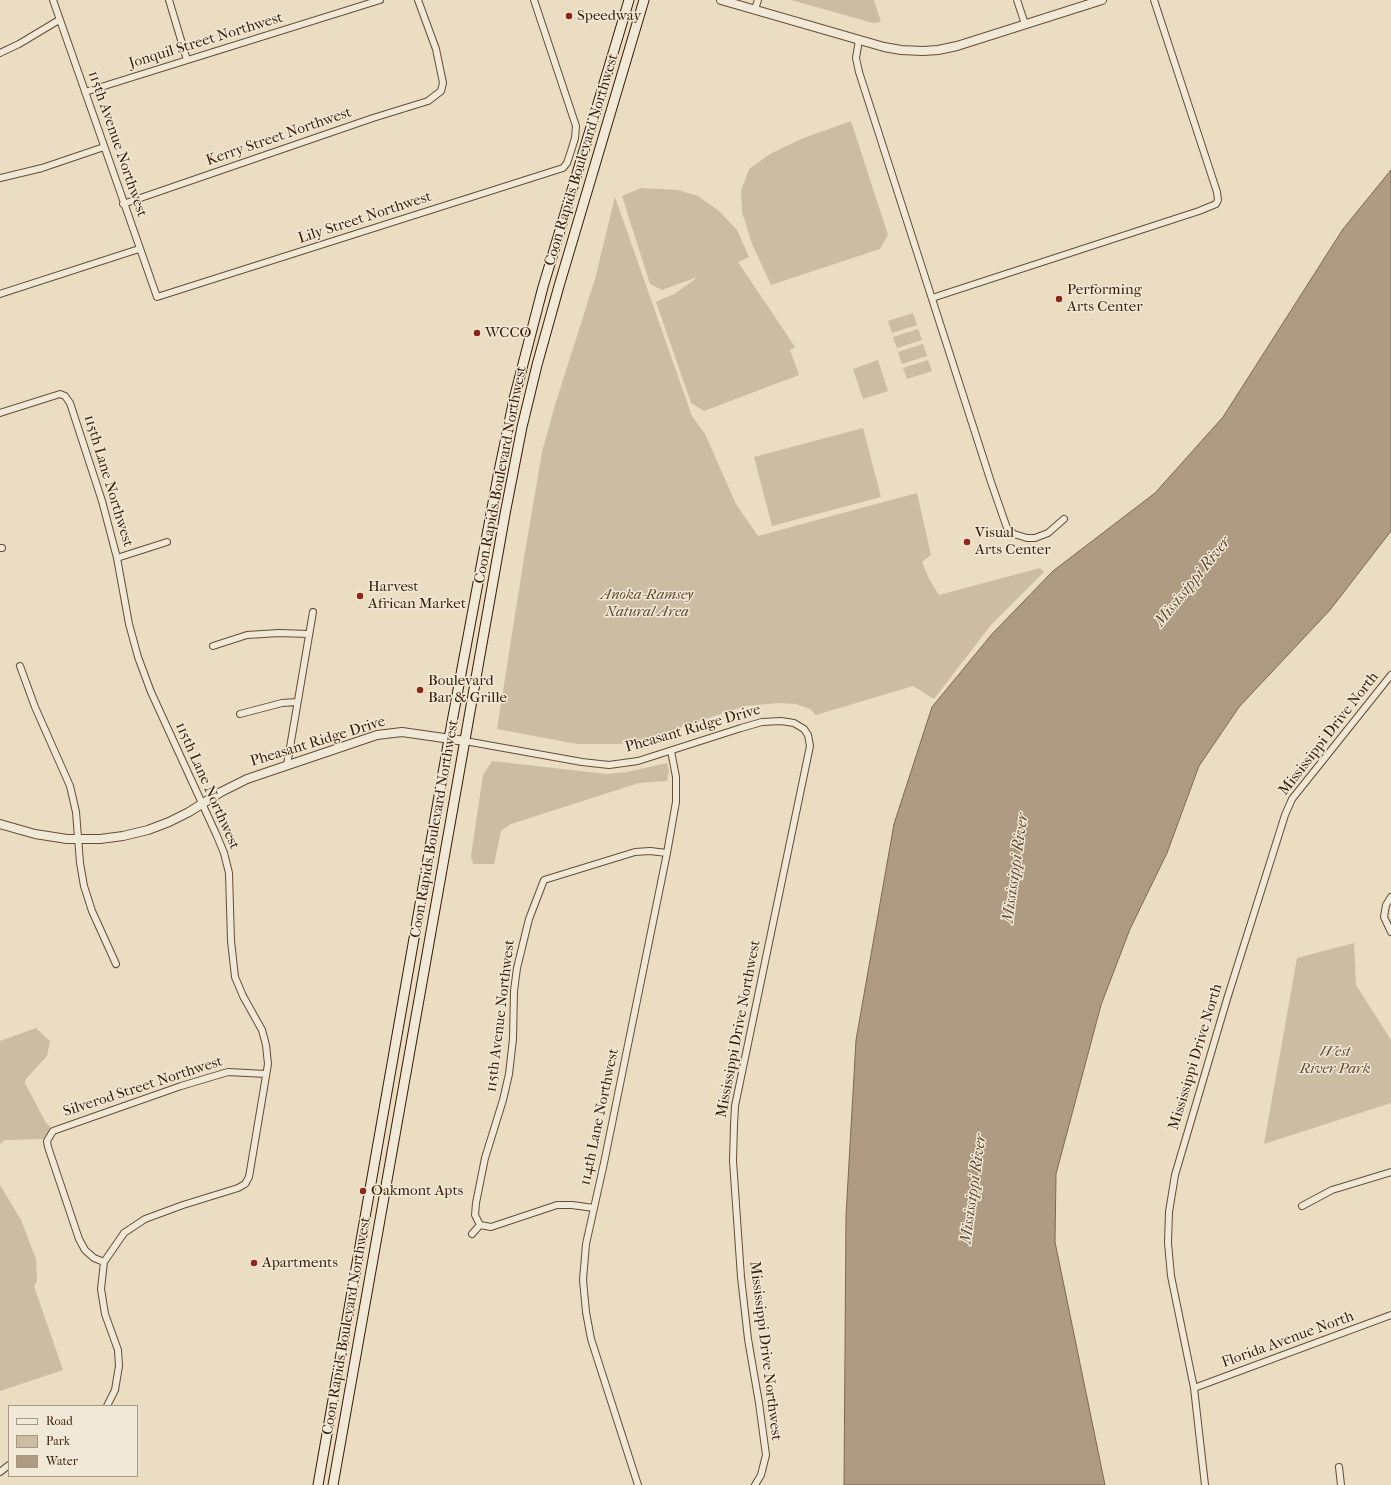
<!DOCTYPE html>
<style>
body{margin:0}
#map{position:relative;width:1391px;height:1485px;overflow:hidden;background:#eaddc2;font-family:"IM FELL French Canon",serif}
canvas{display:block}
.legend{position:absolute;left:8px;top:1405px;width:130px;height:72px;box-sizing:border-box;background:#f1e9d7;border:1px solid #a89783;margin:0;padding:5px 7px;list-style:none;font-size:12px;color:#3a1b05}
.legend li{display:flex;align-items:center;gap:8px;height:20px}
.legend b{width:20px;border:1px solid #a89783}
</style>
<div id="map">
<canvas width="1391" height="1485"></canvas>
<ul class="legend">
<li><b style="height:5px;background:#f1e9d7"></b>Road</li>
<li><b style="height:11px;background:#ccbca2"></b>Park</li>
<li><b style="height:11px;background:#ae9b82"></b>Water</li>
</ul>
</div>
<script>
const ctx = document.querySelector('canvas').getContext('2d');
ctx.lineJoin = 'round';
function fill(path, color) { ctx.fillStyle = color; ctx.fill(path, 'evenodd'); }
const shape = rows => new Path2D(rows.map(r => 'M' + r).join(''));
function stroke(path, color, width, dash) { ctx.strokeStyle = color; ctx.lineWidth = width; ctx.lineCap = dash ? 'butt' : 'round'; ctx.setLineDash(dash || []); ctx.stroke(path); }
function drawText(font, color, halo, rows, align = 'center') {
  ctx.font = font + ' "IM FELL French Canon",serif'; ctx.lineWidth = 3; ctx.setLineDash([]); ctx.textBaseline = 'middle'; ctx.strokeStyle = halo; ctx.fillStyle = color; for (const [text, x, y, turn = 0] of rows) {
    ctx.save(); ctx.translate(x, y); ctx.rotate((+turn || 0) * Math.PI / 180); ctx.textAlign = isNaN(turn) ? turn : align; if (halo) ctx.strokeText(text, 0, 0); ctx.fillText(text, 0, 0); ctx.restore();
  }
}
const green = shape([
 [791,0,874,0,881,22,873,23],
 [851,121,888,235,880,249,771,285,752,244,742,212,741,191,749,169,770,154,801,139],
 [641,188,678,190,698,196,719,211,737,230,749,257,738,262,795,347,790,350,799,375,704,411,691,403,656,302,674,294,698,277,662,290,650,284,622,196],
 [615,197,692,416,705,434,736,504,758,536,917,493,931,555,922,562,929,579,939,595,1040,568,1044,572,991,625,934,699,913,686,816,715,810,709,796,704,780,703,745,706,673,730,644,739,620,744,577,744,497,729,524,558,542,452,555,405,595,279],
 [913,313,917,325,892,333,888,321],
 [918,329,922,340,897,348,893,337],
 [923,344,927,356,902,364,898,352],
 [878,360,888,391,863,399,853,369],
 [928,360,932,371,907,379,903,368],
 [863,428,881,497,772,526,754,457],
 [492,761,607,774,627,772,667,763,669,771,667,781,639,783,511,824,501,831,494,864,473,864,471,856,483,775],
 [1354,943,1356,985,1391,1040,1391,1103,1264,1144,1297,958],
 [36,1028,50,1041,47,1056,26,1079,25,1083,46,1123,50,1126,50,1129,43,1139,5,1140,0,1144,0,1041],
 [0,1185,21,1220,36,1259,37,1281,34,1286,63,1370,0,1391]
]);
const water = shape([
 [1391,170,1391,531,1330,610,1239,707,1199,766,1167,853,1130,929,1101,1005,1056,1174,1055,1242,1105,1485,844,1485,846,1215,856,1040,894,824,932,707,992,634,1053,571,1155,493,1223,417,1343,229,1391,170]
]);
const minor = shape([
 [53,0,157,297,563,168,567,163,571,151,575,138,576,126,534,0],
 [169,0,187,60],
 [1017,0,1025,24],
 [755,9,758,0],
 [859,40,856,58,859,72,991,482,1007,528,1014,534,1027,538,1035,538,1048,533,1064,519],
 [0,53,19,44,59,20],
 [85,92,380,0],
 [0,178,42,168,104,147],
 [123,204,373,118,428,101,441,91,443,83,436,49,418,0],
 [0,294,139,249],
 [932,298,1199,211,1216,204,1218,200,1217,192,1154,0],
 [0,413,60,394,65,396,70,403,102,501,117,558,129,624,138,657,151,692,217,836,224,853,229,873,231,941,235,977,243,996,262,1030,266,1045,268,1064,249,1177,245,1184,238,1188,183,1205,145,1219,124,1233,104,1262,101,1289,105,1314,118,1350,119,1366,115,1390,107,1406],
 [0,548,2,548],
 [117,558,167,542],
 [213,646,247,635,279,633,309,634],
 [20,666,35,707,70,786,76,812,80,863,84,886,92,911,116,964],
 [240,714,282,703,297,702],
 [465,741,582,762,609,765,638,761,741,728,762,722,781,721,794,723,804,729,808,735,810,746,735,1106,734,1125,733,1161,741,1277,748,1339,759,1403,766,1455,761,1475,755,1485],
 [287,765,313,612],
 [1391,897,1386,905,1384,917,1391,932],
 [1302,1206,1332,1190,1391,1172],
 [480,1225,475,1215,476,1203,485,1158,503,1100,509,1074,513,1039,514,991,517,968,529,919,544,880,635,852,650,851,667,853],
 [480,1225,491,1227,557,1205,572,1205,594,1208],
 [472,1234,480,1225],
 [104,1262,94,1258,85,1250,79,1239,48,1147,47,1141,53,1131,181,1086,228,1072,266,1074],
 [1194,1388,1391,1315],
 [1339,1467,1341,1485],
 [0,1472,9,1465],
 [638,1485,591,1339,586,1312,583,1280,586,1244,604,1163,667,853,676,802,676,777,671,751],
 [1205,1485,1194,1388,1171,1276,1168,1243,1169,1212,1175,1175,1227,999,1285,815,1292,799,1391,675]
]);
const tertiary = shape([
 [721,0,884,47,901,50,923,51,938,50,957,46,1102,0],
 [0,824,35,834,67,839,100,839,123,836,148,830,169,822,189,812,221,792,247,779,377,735,402,732,465,741]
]);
const secondary = shape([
 [318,1485,452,722,498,476,514,399,543,287,629,0],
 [333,1485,505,514,522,427,537,365,559,286,644,0]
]);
const markers = [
 [569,16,4,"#8f2418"],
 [1059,299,4,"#8f2418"],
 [477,333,4,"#8f2418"],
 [967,542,4,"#8f2418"],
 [360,596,4,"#8f2418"],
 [420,690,4,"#8f2418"],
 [363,1191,4,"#8f2418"],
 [254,1263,4,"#8f2418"]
];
const poiNames = [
 ["Speedway",577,16],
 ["Performing",1067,290],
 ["Arts Center",1067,307],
 ["WCCO",485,333],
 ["Visual",975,533],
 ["Arts Center",975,550],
 ["Harvest",368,587],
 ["African Market",368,604],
 ["Boulevard",428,681],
 ["Bar & Grille",428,698],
 ["Oakmont Apts",371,1191],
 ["Apartments",262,1263]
];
const streetNames = [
 ["Jonquil Street Northwest",206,41,-17],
 ["Kerry Street Northwest",279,137,-19],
 ["115th Avenue Northwest",117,144,71],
 ["Coon Rapids Boulevard Northwest",582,160,-73],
 ["Lily Street Northwest",365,218,-18],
 ["Coon Rapids Boulevard Northwest",501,475,-79],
 ["115th Lane Northwest",108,481,73],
 ["Pheasant Ridge Drive",693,729,-16],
 ["Mississippi Drive North",1329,734,-52],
 ["Pheasant Ridge Drive",318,742,-17],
 ["115th Lane Northwest",207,786,66],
 ["Coon Rapids Boulevard Northwest",435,829,-80],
 ["115th Avenue Northwest",501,1016,-83],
 ["Mississippi Drive Northwest",739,1029,-79],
 ["Mississippi Drive North",1196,1057,-73],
 ["Silverod Street Northwest",143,1087,-18],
 ["114th Lane Northwest",600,1117,-78],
 ["Coon Rapids Boulevard Northwest",347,1326,-80],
 ["Florida Avenue North",1288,1340,-20],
 ["Mississippi Drive Northwest",765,1351,83]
];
const parkNames = [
 ["Anoka-Ramsey",647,595],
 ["Natural Area",647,612],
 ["West",1335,1052],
 ["River Park",1335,1069]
];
const waterNames = [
 ["Mississippi River",1193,582,-51],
 ["Mississippi River",1016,868,-82],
 ["Mississippi River",974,1189,-82]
];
fill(green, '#ccbca2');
fill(water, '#ae9b82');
stroke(water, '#806850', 1);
stroke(minor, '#664c34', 8);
stroke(tertiary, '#664c34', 10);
stroke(secondary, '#3a1b05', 11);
stroke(minor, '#f1e9d7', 6);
stroke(tertiary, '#f1e9d7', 8);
stroke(secondary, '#f1e9d7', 9);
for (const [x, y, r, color] of markers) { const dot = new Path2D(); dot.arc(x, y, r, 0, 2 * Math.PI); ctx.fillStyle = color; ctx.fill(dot); stroke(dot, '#f1e9d7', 1.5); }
drawText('15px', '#3a1b05', '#f1e9d7', poiNames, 'left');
drawText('15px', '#3a1b05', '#f1e9d7', streetNames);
drawText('italic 15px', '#664b34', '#f1e9d7', parkNames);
drawText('italic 16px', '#634831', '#f1e9d7', waterNames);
</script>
